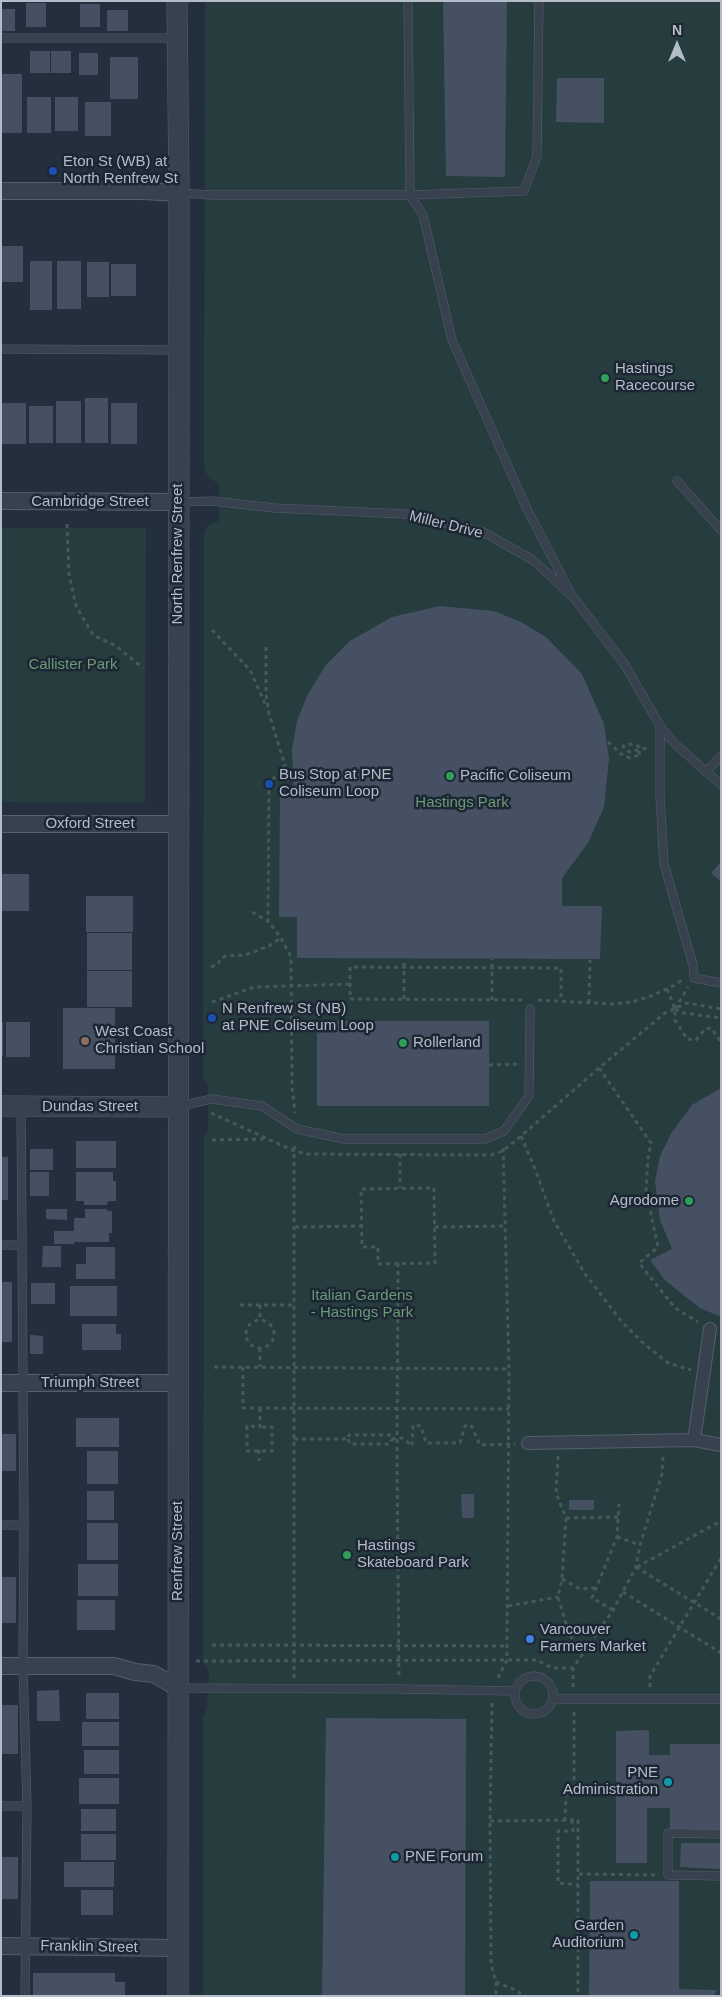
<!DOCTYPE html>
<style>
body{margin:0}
#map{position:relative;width:722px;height:1997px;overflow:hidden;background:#242f3e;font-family:Arial,sans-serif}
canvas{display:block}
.frame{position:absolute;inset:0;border:2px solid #b4bcc9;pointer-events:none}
.north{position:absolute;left:652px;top:20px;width:50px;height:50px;-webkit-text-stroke:4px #1d2633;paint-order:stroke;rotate:0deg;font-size:14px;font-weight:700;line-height:20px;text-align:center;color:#b4bcc9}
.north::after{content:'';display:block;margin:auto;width:18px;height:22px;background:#b4bcc9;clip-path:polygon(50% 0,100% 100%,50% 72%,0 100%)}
</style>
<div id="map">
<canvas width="722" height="1997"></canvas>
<div class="frame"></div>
<div class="north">N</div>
</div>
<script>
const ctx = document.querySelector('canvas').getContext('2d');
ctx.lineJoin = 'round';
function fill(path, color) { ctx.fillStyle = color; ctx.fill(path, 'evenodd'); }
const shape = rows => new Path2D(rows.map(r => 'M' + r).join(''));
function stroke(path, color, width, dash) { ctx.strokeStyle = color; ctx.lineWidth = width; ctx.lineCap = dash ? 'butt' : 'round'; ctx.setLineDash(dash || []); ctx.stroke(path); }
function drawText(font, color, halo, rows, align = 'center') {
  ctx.font = font + ' Arial,sans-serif'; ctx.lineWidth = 5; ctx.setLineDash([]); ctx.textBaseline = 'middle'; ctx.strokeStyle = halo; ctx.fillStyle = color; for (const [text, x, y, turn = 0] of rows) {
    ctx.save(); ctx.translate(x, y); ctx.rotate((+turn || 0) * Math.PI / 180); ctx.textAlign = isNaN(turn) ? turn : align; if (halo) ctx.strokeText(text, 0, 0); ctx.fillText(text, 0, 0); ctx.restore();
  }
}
const green = shape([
 [205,1,721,1,721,1996,203,1996,203,1718,207,1707,209,1672,203,1661,203,1645,204,1140,208,1128,208,1086,203,1078,204,533,207,526,219,521,219,484,209,478,204,468],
 [1,528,146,528,145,803,1,802]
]);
const building = shape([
 [443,1,507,1,505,177,446,176],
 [26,3,46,3,46,27,26,27],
 [80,4,100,4,100,27,80,27],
 [1,9,15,9,15,31,1,31],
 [107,10,128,10,128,31,107,31],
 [30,51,50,51,50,73,30,73],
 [51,51,71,51,71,73,51,73],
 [79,53,98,53,98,75,79,75],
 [110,57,138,57,138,99,110,99],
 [1,74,22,74,22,133,1,133],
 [557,78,604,78,604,123,556,122],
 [27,97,51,97,51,133,27,133],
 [55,97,78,97,78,131,55,131],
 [85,102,111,102,111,136,85,136],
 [1,246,23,246,23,282,1,282],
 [30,261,52,261,52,310,30,310],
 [57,261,81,261,81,309,57,309],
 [87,262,109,262,109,297,87,297],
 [111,264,136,264,136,296,111,296],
 [85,398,108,398,108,443,85,443],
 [56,401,81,401,81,443,56,443],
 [1,403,26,403,26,444,1,444],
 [111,403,137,403,137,444,111,444],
 [29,406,53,406,53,443,29,443],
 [440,606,494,611,521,622,546,637,582,674,604,724,609,759,604,807,588,843,562,878,562,906,602,906,600,959,297,958,297,917,279,917,280,795,294,794,292,749,297,721,308,694,326,665,350,641,392,617],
 [721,862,721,882,711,873],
 [1,874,29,874,29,911,1,911],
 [86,896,133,896,133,932,86,932],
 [87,933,132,933,132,970,87,970],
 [87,971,132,971,132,1007,87,1007],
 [63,1008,115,1008,115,1069,63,1069],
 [317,1021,489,1021,489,1106,317,1106],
 [1,1022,3,1022,3,1056,1,1056],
 [6,1022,30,1022,30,1057,6,1057],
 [721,1088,721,1317,700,1308,682,1294,664,1279,650,1260,672,1249,660,1220,655,1181,660,1156,672,1132,692,1105],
 [76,1141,116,1141,116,1168,76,1168],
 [30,1149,53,1149,53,1170,30,1170],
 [1,1157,8,1157,8,1200,1,1200],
 [30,1172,49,1172,49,1196,30,1196],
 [76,1172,113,1172,113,1181,116,1181,116,1201,108,1201,107,1205,84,1205,84,1201,76,1201],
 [46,1209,67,1209,67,1220,46,1219],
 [85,1209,107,1209,107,1211,112,1211,112,1233,109,1233,109,1242,74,1242,74,1244,54,1244,54,1231,74,1231,74,1218,85,1218],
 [43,1246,61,1246,61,1267,42,1267],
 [86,1247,115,1247,115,1279,76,1279,76,1264,86,1264],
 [1,1282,12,1282,12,1342,1,1342],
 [31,1283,55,1283,55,1304,31,1304],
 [70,1286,117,1286,117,1316,70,1316],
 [82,1324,116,1324,116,1334,121,1334,121,1350,82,1350],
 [30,1335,43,1336,43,1354,30,1354],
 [76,1418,119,1418,119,1447,76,1447],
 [1,1434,16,1434,16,1471,1,1471],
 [87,1451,118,1451,118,1484,87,1484],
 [87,1491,114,1491,114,1520,87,1520],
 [461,1494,474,1494,474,1518,462,1518],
 [569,1500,594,1500,594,1510,569,1510],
 [87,1523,118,1523,118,1560,87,1560],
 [78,1564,118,1564,118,1596,78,1596],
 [1,1577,16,1577,16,1623,1,1623],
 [77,1600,115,1600,115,1630,77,1630],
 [59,1690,60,1721,37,1721,37,1691],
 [86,1693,119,1693,119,1719,86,1719],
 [1,1705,18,1705,18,1754,1,1754],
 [326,1718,466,1719,465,1996,322,1996],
 [82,1722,119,1722,119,1746,82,1746],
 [649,1730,649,1755,670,1755,670,1744,721,1744,721,1830,670,1830,670,1808,647,1808,647,1863,616,1863,616,1731],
 [84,1750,119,1750,119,1774,84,1774],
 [79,1778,119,1778,119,1804,79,1804],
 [81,1809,116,1809,116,1831,81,1831],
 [81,1834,116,1834,116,1860,81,1860],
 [681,1843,721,1843,721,1869,680,1867],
 [1,1857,18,1857,18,1899,1,1899],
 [64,1862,114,1862,114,1887,64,1887],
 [590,1881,679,1881,679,1989,716,1990,715,1996,589,1996],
 [81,1890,113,1890,113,1915,81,1915],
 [33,1973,115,1973,115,1982,125,1982,125,1996,33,1996]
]);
const path = shape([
 [67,524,69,574,76,606,93,635,116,646,143,668],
 [212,630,250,670,267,708],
 [266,647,266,693,269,714,285,765,269,784,268,921],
 [608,742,621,754,630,758,639,755],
 [640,747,631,744,623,746,629,752,647,748],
 [252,912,268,921,281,938,291,957,292,1086,295,1113],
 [211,967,218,964,221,958,226,956,245,955,269,946,281,938],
 [667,989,675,1009,675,1020,687,1039,696,1040,705,1029,711,1028,721,1042],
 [404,999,404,959],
 [492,1000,492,959],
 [522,1000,350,999,350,967,561,968,561,1000],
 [538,1000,612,1004,632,1002,651,996,673,986,682,980],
 [212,1002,254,987,350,984],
 [589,1003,590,960],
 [675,1009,684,1013,721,1018],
 [675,1009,688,987],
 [489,1065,518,1064],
 [599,1068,651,1143,648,1158,646,1190,658,1247,639,1263,675,1308,698,1322],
 [211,1113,294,1151,308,1154,491,1155,503,1151,521,1136,599,1068,665,1013,687,1003,721,1009],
 [521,1136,535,1169,554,1221,585,1274,622,1322,642,1342,668,1363,691,1370],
 [212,1140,265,1139],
 [400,1154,400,1188],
 [434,1188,435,1263,378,1264,378,1247,362,1247,361,1189,434,1188],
 [295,1227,361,1226],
 [435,1227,507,1226],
 [398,1263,397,1454,399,1678],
 [240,1305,295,1305],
 [260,1305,260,1320],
 '246 1334a14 14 0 1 1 28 0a14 14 0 1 1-28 0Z',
 [260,1348,260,1367],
 [214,1367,509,1369],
 [243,1367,243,1408,509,1409],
 [260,1408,260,1427,247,1426,247,1451,272,1451,272,1427,260,1427],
 [294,1439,348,1439,349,1435,391,1435,392,1439,403,1438,412,1446,413,1425,421,1426,426,1443,460,1443,465,1426,471,1425,480,1445,515,1444],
 [348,1439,350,1444,390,1444,392,1439],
 [259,1450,259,1461],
 [558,1456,556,1493,566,1518,562,1579,558,1597,569,1634,583,1652],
 [566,1518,619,1517],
 [617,1537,640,1545],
 [636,1567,721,1619],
 [637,1567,721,1521],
 [562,1579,580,1589,595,1588],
 [623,1592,721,1653],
 [508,1606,558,1597],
 [613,1610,592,1598,617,1537,619,1504],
 [212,1645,507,1646],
 [196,1661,537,1660,552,1668,573,1668],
 [294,1678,294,1151,295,1142],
 [498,1678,507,1660,507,1646,509,1369,503,1144],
 [573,1687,573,1668,613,1610,636,1567,640,1545,662,1474,663,1456],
 [650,1687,650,1676,721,1558],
 [492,1703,490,1821,491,1964,496,1982,496,1996],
 [572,1820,573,1831,558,1831,558,1883,579,1885],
 [490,1821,578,1820,578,1996],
 [565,1821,566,1793,574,1792,574,1711],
 [579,1874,656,1875],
 [496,1982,518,1991,522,1996]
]);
const service = shape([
 [408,1,410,195,423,215,452,340,527,509,570,592],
 [1,38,177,38],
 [179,193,211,195,410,195,524,191,537,156,539,1],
 [1,349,179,350],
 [677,481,721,530],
 [180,502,212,501,274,508,405,514,483,532,533,560,574,598,625,665,660,726,673,742,721,785],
 [660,726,660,797,664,864,693,965,694,978,721,983],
 [706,772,721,756],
 [21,1106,24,1525,23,1665,27,1806,25,1996],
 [180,1106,212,1099,262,1106,297,1129,344,1139,485,1139,504,1131,529,1096,530,1009],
 [1,1245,21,1245],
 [1,1525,24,1525],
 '515 1695a19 19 0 1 1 38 0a19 19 0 1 1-38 0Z',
 [180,1688,399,1689,515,1691],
 [552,1699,721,1699],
 [1,1806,27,1806],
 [721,1834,668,1833,668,1875,721,1876]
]);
const pedestrian = shape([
 [710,1329,694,1440,721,1445],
 [528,1443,694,1440]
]);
const minor = shape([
 [1,191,143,191,179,193],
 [1,501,178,502],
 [1,824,178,824],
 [1,1383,178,1383],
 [1,1666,114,1666,135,1672,154,1674,178,1688],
 [1,1946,178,1948]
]);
const tertiary = shape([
 [177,1,179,193,178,1996],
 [1,1106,178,1107]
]);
const pathBridge = shape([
 [639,755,640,747]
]);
const markers = [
 [53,171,5,"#1a4fb4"],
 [605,378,5,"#2e9e5b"],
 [450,776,5,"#2e9e5b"],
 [269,784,5,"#1a4fb4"],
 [212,1018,5,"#1a4fb4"],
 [85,1041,5,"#8d6e63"],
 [403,1043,5,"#2e9e5b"],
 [689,1201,5,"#2e9e5b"],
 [347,1555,5,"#2e9e5b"],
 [530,1639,5,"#3f7fe0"],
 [668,1782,5,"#0f9aa8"],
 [395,1857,5,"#0f9aa8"],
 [634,1935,5,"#0f9aa8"]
];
const poiNames = [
 ["Eton St (WB) at",63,162],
 ["North Renfrew St",63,179],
 ["Hastings",615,369],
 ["Racecourse",615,386],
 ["Bus Stop at PNE",279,775],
 ["Coliseum Loop",279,792],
 ["Pacific Coliseum",460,776],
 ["N Renfrew St (NB)",222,1009],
 ["at PNE Coliseum Loop",222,1026],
 ["West Coast",95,1032],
 ["Christian School",95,1049],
 ["Rollerland",413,1043],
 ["Agrodome",679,1201,"right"],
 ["Hastings",357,1546],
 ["Skateboard Park",357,1563],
 ["Vancouver",540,1630],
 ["Farmers Market",540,1647],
 ["PNE",658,1773,"right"],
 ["Administration",658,1790,"right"],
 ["PNE Forum",405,1857],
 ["Garden",624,1926,"right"],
 ["Auditorium",624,1943,"right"]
];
const streetNames = [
 ["Cambridge Street",90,502],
 ["Miller Drive",446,525,14],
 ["North Renfrew Street",178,554,-90],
 ["Oxford Street",90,824],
 ["Dundas Street",90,1107],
 ["Triumph Street",90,1383],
 ["Renfrew Street",178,1551,-90],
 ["Franklin Street",89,1947,1]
];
const parkNames = [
 ["Callister Park",73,665],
 ["Hastings Park",462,803],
 ["Italian Gardens",362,1296],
 ["- Hastings Park",362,1313]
];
fill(green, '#263c3f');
fill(building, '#455162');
stroke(service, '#565f6c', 9);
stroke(pedestrian, '#565f6c', 14);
stroke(minor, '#565f6c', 18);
stroke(tertiary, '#565f6c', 21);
stroke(path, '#44595c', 3, [4, 4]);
stroke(service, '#38414e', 8);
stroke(pedestrian, '#38414e', 12);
stroke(minor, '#38414e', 16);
stroke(tertiary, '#38414e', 20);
stroke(pathBridge, '#44595c', 3, [4, 4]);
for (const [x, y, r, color] of markers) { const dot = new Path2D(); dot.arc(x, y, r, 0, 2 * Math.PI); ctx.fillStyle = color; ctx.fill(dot); stroke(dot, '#1d2633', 2); }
drawText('15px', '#b4bcc9', '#1d2633', poiNames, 'left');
drawText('15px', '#b4bcc9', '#1d2633', streetNames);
drawText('15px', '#6b9a76', '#1d2633', parkNames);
</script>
